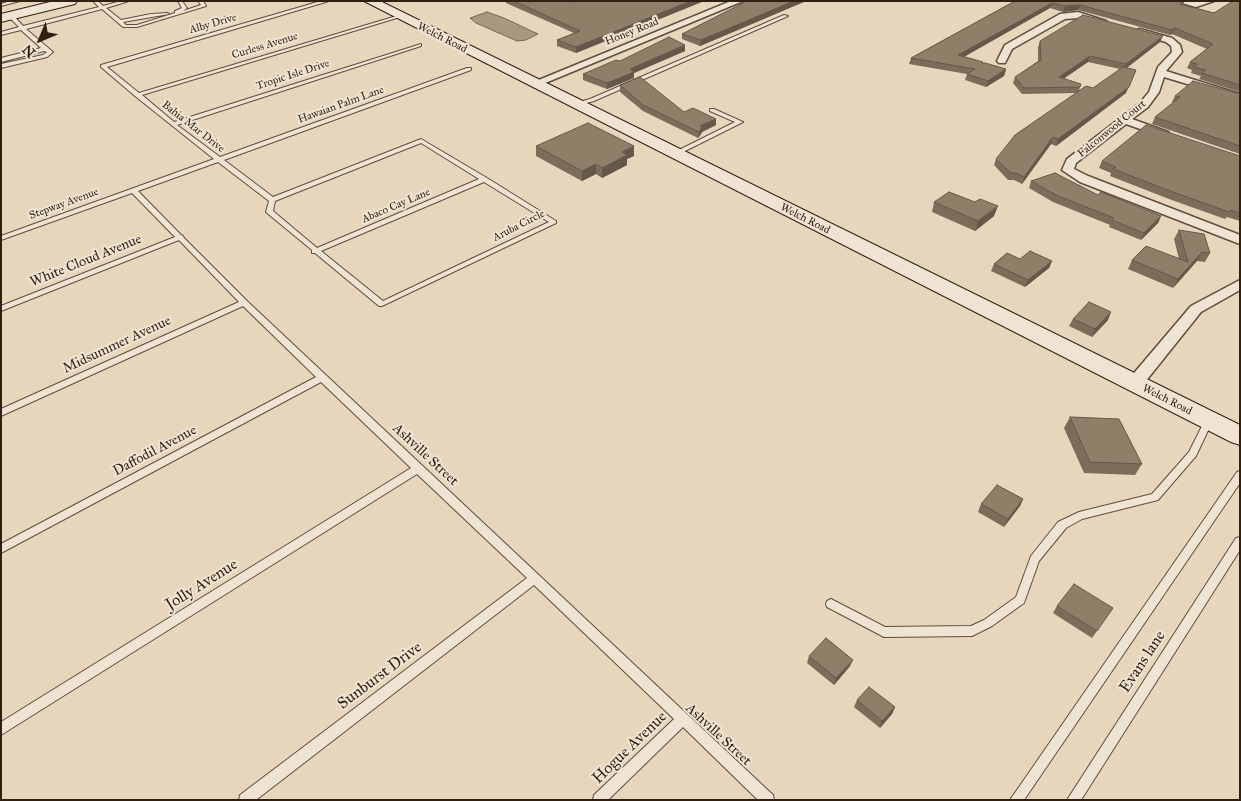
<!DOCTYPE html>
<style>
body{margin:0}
#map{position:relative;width:1241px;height:801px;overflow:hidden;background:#e7d6bb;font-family:"IM FELL Great Primer",serif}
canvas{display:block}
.frame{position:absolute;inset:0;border:2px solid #311f11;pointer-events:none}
.north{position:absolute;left:15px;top:15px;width:50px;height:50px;-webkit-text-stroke:4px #efe4d3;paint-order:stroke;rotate:225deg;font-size:14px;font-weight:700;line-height:20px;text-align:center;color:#311f11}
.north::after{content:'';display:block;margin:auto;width:18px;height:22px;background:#311f11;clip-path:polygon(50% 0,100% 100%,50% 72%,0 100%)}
</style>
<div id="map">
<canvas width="1241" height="801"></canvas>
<div class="frame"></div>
<div class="north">N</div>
</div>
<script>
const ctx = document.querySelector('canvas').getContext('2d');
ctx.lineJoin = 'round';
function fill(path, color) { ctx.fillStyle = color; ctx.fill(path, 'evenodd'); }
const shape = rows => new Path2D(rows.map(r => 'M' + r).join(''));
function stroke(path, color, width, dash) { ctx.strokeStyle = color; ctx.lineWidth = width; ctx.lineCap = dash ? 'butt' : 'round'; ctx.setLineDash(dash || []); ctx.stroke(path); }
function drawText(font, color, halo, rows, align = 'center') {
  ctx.font = font + ' "IM FELL Great Primer",serif'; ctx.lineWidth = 4; ctx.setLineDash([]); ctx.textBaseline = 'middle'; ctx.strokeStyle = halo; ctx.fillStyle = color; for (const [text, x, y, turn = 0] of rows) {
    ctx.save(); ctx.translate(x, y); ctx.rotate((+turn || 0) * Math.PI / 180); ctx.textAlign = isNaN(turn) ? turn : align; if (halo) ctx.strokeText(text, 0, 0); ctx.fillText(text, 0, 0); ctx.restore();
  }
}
const water = shape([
 [487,12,504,18,538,34,526,40,517,41,476,23,470,18,487,12]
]);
const lane = shape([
 [11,1,20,1,1,6,1,4,11,1],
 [93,1,98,1,103,6,121,1,129,1,106,8,121,20,151,14,167,13,169,14,123,22,126,25,137,25,175,13,175,11,182,8,178,1,182,1,187,8,183,11,201,5,198,1,203,1,206,6,137,27,123,27,102,9,26,29,53,52,47,57,1,68,1,64,43,55,47,52,44,51,1,62,1,58,41,48,21,30,1,35,1,32,19,27,9,17,9,15,13,15,23,26,99,7,93,1],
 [321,1,329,1,107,67,139,93,400,15,400,17,142,95,174,122,421,44,421,46,177,125,220,157,467,68,471,68,471,70,224,160,273,197,421,139,487,178,556,221,556,223,382,306,379,306,315,253,312,253,312,250,267,213,266,212,269,201,218,162,138,191,181,235,183,236,184,238,247,301,773,795,774,800,758,800,683,727,608,800,593,800,594,795,674,719,534,585,256,800,239,800,240,795,527,578,417,474,1,735,1,722,411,468,321,382,1,553,1,544,316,377,243,306,1,416,1,409,239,302,179,240,1,311,1,306,175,237,132,193,1,240,1,236,214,159,135,96,101,67,101,65,321,1],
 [421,143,479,179,317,248,273,211,275,201,421,143],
 [484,182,549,222,383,301,321,251,484,182],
 [784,15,788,16,594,101,575,106,572,104,590,99,784,15],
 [710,109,714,109,743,122,677,155,673,155,673,153,735,122,710,111,710,109],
 [1209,417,1213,420,1196,456,1158,500,1082,519,1066,528,1039,561,1024,603,992,626,972,636,884,637,827,607,826,604,827,601,831,599,885,627,971,626,984,620,1016,597,1031,556,1058,522,1079,512,1152,494,1189,452,1205,420,1209,417],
 [1240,471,1240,483,1024,800,1010,800,1237,472,1240,471],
 [1240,537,1240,550,1081,800,1067,800,1236,538,1240,537]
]);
const street = shape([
 [731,1,743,1,538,86,534,87,529,84,731,1],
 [1175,1,1214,1,1196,7,1175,1],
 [1078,12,1106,21,1102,24,1078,18,1065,19,1012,49,1005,63,999,63,997,61,1005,45,1060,14,1078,12],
 [1140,29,1172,38,1180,45,1182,52,1166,71,1240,94,1240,100,1164,77,1159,92,1148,107,1132,119,1168,132,1170,134,1168,136,1160,136,1126,124,1076,163,1074,169,1088,176,1240,235,1240,244,1080,182,1062,170,1067,159,1140,103,1149,92,1158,67,1172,52,1171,46,1166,42,1137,34,1137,30,1140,29],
 [1240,280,1240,290,1201,312,1141,387,1135,388,1129,387,1127,383,1129,379,1191,306,1240,280]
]);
const secondary = shape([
 [54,1,77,1,75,4,1,22,1,14,54,1],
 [364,1,380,1,1240,425,1240,445,1231,442,364,1]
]);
const wall = shape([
 [506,1,573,1,575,2,704,1,576,53,557,46,557,40,574,33,506,3],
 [741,1,806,1,700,46,682,39,682,34,740,5],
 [1015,1,1182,1,1183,5,1214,13,1240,1,1240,92,1199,79,1201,76,1191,73,1192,70,1187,68,1190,62,1207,49,1172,34,1170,35,1078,10,1063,12,1050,8,964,56,982,64,1006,69,1004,76,986,87,965,80,967,74,909,64,911,58],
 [1040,41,1160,42,1127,68,1126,93,1056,146,1051,144,1022,184,1014,180,1008,180,994,165,996,159,1076,93,1022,94,1013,83,1015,77,1038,61,1038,47],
 [1088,62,1120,69,1093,88,1079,91,1080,87,1063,79],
 [685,45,685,51,634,73,634,78,607,89,583,80,583,74,620,61],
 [620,85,684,112,716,119,716,125,702,132,701,134,698,138,643,111,620,92],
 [1240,94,1240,154,1152,124,1155,117,1173,103,1172,102,1175,96],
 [536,146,634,156,627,159,627,165,602,178,596,174,582,181,536,156],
 [1240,156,1240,221,1227,217,1225,219,1169,199,1110,176,1111,173,1099,168,1102,161],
 [1031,181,1098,195,1161,216,1158,223,1141,240,1109,227,1110,225,1053,202,1029,188],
 [934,202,994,216,975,231,932,212],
 [1179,230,1210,253,1205,262,1197,261,1173,288,1128,269,1132,260,1179,259,1174,239],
 [1020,259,1052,261,1049,268,1025,287,991,271,994,264],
 [1073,319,1108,320,1092,337,1069,326],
 [1070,417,1142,464,1135,475,1084,473,1064,428],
 [1023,499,1020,506,1004,527,978,512,981,504],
 [1057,606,1113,608,1092,638,1053,613],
 [809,656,850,666,834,685,807,663],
 [857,700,895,707,892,714,880,728,854,707]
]);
const shadedWall = shape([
 [691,1,704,1,576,53,576,47],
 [794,1,806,1,700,46,701,40],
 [1052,3,1050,8,957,61,958,55],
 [1080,5,1078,10,1063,12,1065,6],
 [1175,28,1172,34,1170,35,1172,30],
 [1163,36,1160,42,1123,70,1126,64],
 [685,45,685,51,634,73,634,78,607,89,607,83,630,69],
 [1090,56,1088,62,1056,84,1059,77],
 [1006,69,1004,76,986,87,988,81],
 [1136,70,1126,93,1056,146,1058,139],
 [716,119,716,125,702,132,701,134,698,138,700,126],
 [1053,137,1051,144,1022,184,1024,177],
 [634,146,634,156,627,159,627,165,602,178,602,168,622,152],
 [596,164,596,174,582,181,582,171],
 [998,206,994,216,975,231,978,221],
 [1161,216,1158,223,1141,240,1144,233],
 [1202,252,1197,261,1173,288,1178,279],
 [1052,261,1049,268,1025,287,1028,280],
 [1111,312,1108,320,1092,337,1095,329],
 [1023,499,1020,506,1004,527,1008,519],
 [853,660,850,666,834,685,836,678],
 [895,707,892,714,880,728,882,721]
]);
const building = shape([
 [514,1,573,1,575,2,577,1,691,1,576,47,557,40,580,31,514,1],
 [742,1,794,1,701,40,682,34,743,3,742,1],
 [1015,1,1180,1,1184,2,1180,4,1214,13,1233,1,1240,1,1240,85,1202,73,1206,70,1194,67,1197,64,1190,62,1213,44,1175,28,1172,30,1080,5,1065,6,1052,3,958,55,983,62,982,64,985,63,1006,69,988,81,967,74,975,69,911,58,1015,1],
 [1083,15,1163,36,1126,64,1090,56,1059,77,1081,84,1080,87,1024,88,1015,77,1041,60,1040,41,1083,15],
 [669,37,685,45,630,69,634,72,607,83,583,74,616,60,620,61,669,37],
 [1123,67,1136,70,1129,87,1058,139,1053,137,1024,177,1016,173,1011,173,996,159,1015,135,1086,86,1093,88,1123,67],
 [640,77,684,112,693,108,716,119,700,126,702,127,699,132,643,105,620,85,640,77],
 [1193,81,1240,94,1240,146,1155,117,1180,97,1175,96,1193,81],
 [588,123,634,146,622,152,627,155,602,168,596,164,582,171,536,146,588,123],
 [1146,125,1240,156,1240,213,1231,210,1229,212,1173,192,1113,169,1116,167,1102,161,1146,125],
 [1055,173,1098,195,1101,192,1161,216,1144,233,1112,220,1114,218,1056,195,1031,181,1055,173],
 [949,192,975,202,980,199,998,206,978,221,934,202,949,192],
 [1179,230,1204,234,1210,253,1202,252,1178,279,1132,260,1146,246,1188,262,1179,230],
 [1030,251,1052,261,1028,280,994,264,1007,253,1020,259,1030,251],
 [1089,302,1111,312,1095,329,1073,319,1089,302],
 [1070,417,1119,419,1142,464,1090,462,1070,417],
 [997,485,1023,499,1008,519,981,504,997,485],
 [1074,584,1113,608,1097,631,1057,606,1074,584],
 [826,638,853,660,836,678,809,656,826,638],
 [869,687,895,707,882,721,857,700,869,687]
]);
const farStreetnames = [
 ["Alby Drive",213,24,-16],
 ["Honey Road",632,32,-22],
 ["Welch Road",442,38,27],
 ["Curless Avenue",265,46,-17],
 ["Tropic Isle Drive",293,75,-18],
 ["Hawaian Palm Lane",341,105,-20],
 ["Bahia Mar Drive",193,127,38],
 ["Falconwood Court",1112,129,-39],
 ["Stepway Avenue",64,204,-20],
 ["Abaco Cay Lane",396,206,-23],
 ["Welch Road",805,219,27],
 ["Aruba Circle",519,226,-27],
 ["Welch Road",1167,400,27]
];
const streetNames = [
 ["White Cloud Avenue",86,261,-22],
 ["Midsummer Avenue",117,345,-25],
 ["Daffodil Avenue",155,451,-28],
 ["Ashville Street",425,455,43],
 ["Ashville Street",718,735,43]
];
const nearStreetnames = [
 ["Jolly Avenue",202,585,-32],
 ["Evans lane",1143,662,-57],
 ["Sunburst Drive",380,676,-37],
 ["Hogue Avenue",630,748,-44]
];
fill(water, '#a99881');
stroke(water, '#796854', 1);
stroke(lane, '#5e4d3c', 2);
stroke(street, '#5e4d3c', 3);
stroke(secondary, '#311f11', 2);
fill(lane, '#efe4d3');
fill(street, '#efe4d3');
fill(secondary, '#efe4d3');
fill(wall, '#7c6c5a');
fill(shadedWall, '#65584a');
fill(building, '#907e69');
stroke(building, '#65584a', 1);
drawText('11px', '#311f11', '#efe4d3', farStreetnames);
drawText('14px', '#311f11', '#efe4d3', streetNames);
drawText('16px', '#311f11', '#efe4d3', nearStreetnames);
</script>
